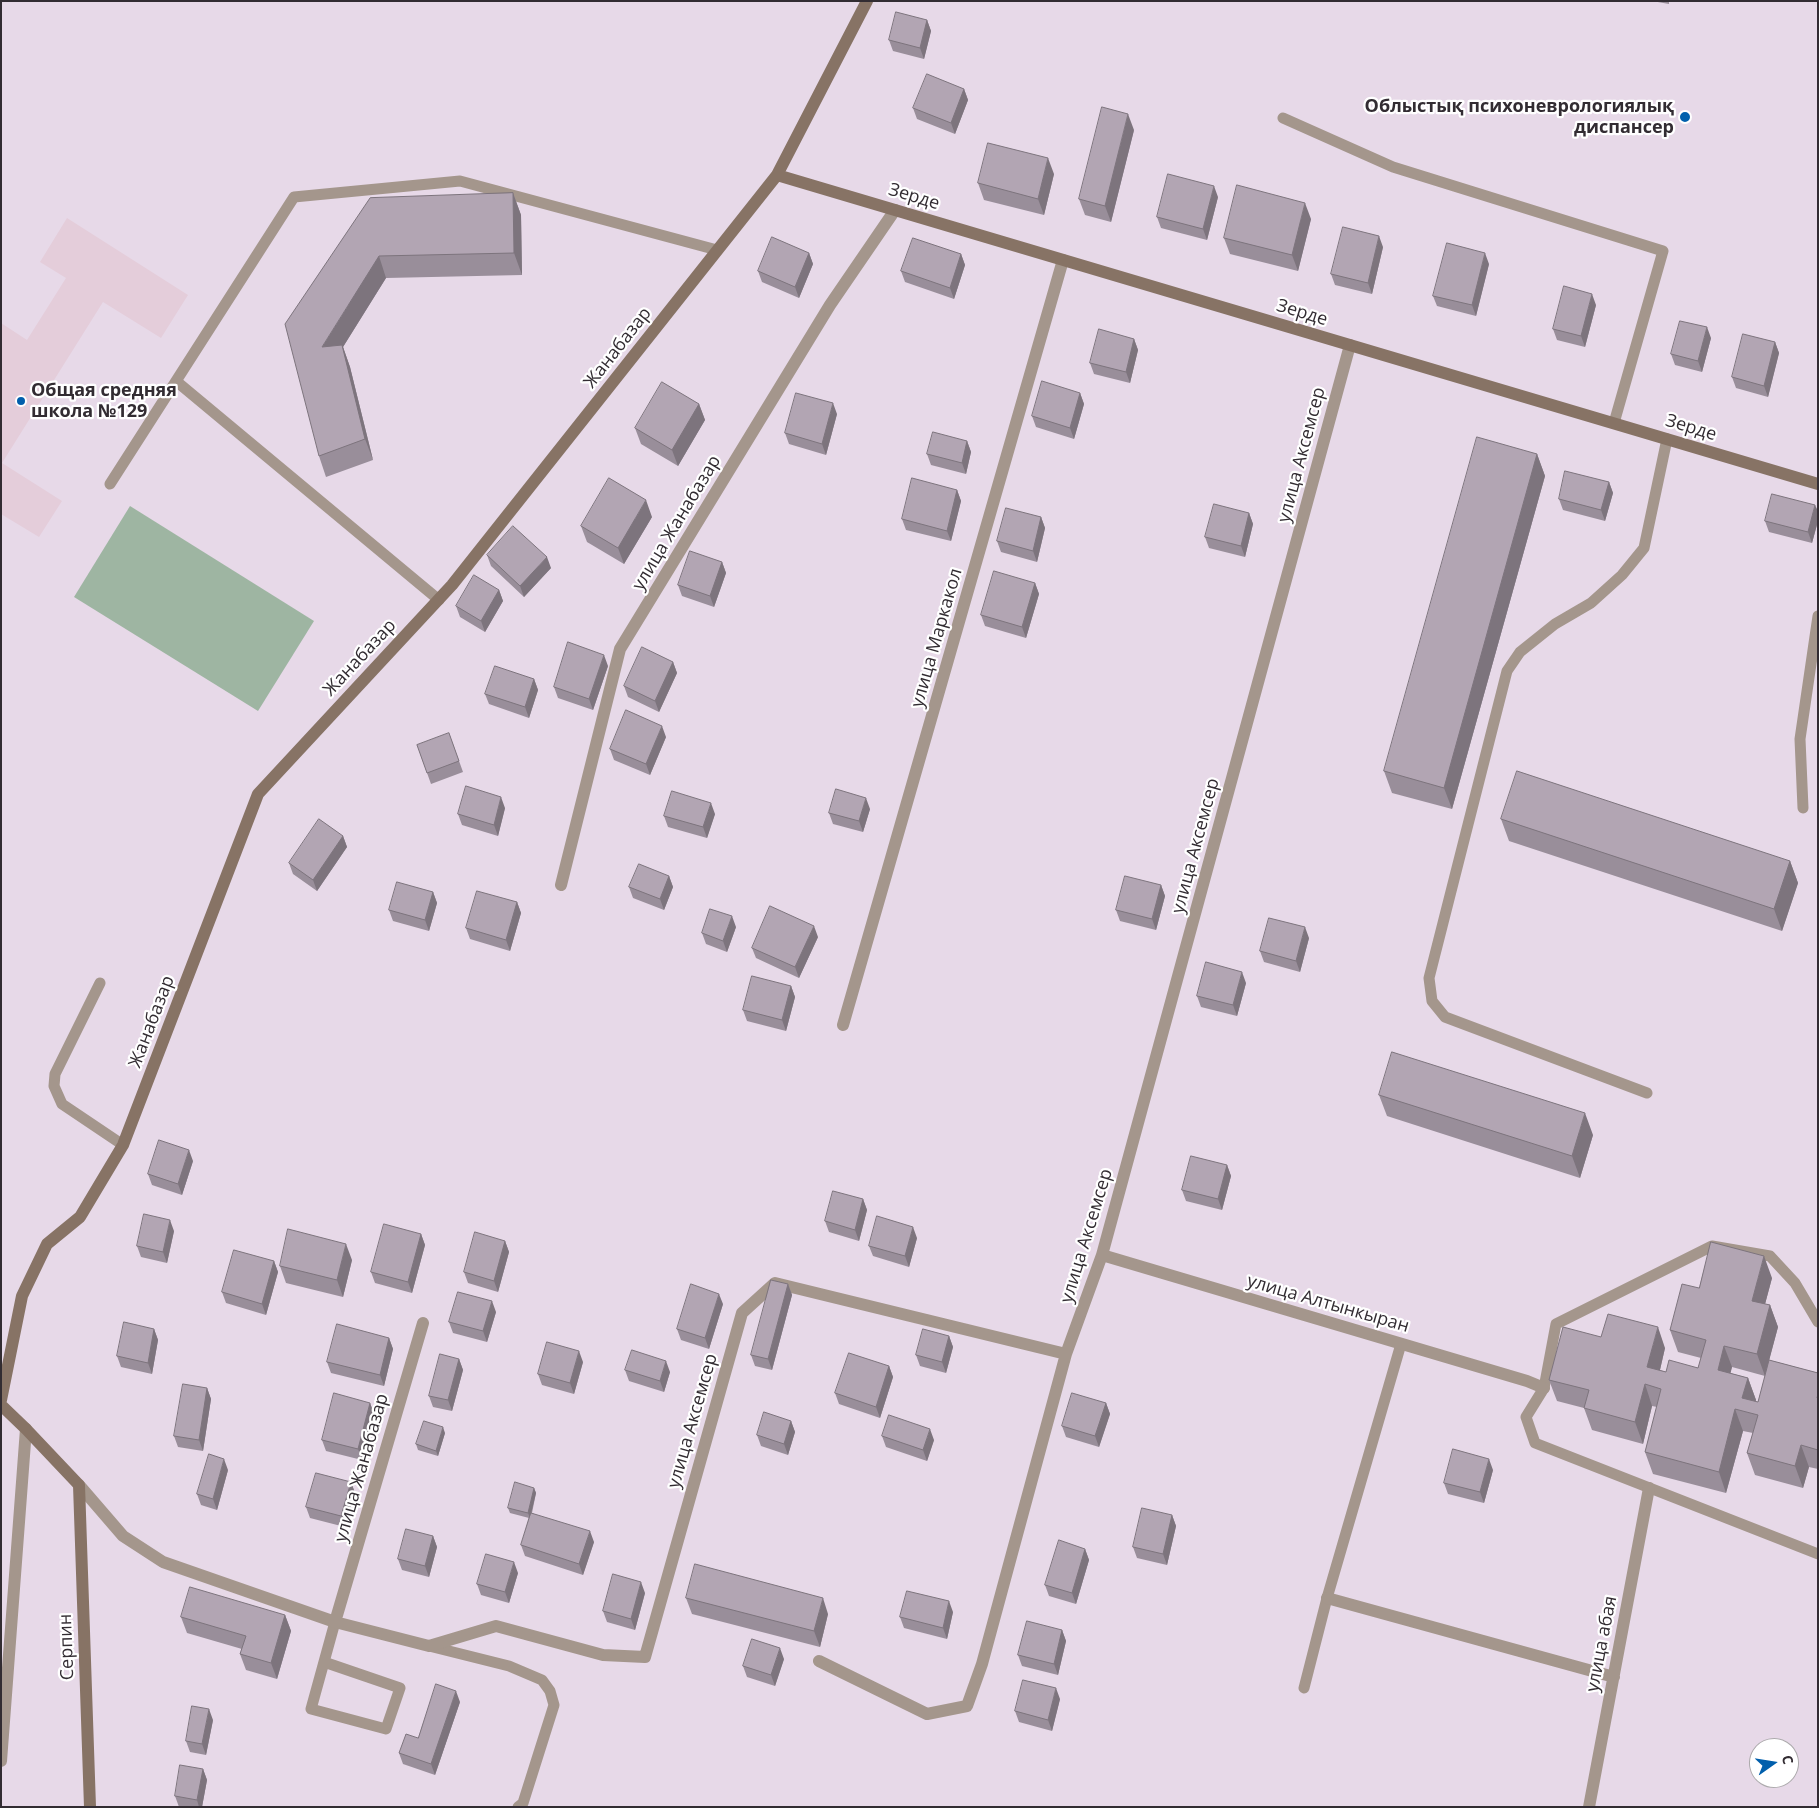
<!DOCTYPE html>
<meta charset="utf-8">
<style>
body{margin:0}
#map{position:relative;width:1819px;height:1808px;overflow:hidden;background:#e7d9e8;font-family:"Open Sans",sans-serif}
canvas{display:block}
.frame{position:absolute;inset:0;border:2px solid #322c32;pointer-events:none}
.north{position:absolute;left:1749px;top:1738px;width:50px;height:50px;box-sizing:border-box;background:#fff;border:1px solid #adabad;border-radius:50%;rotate:77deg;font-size:14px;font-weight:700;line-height:20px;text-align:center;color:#322c32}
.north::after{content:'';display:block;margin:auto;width:18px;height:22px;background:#015fac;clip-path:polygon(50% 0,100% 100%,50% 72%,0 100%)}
</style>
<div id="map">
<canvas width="1819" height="1808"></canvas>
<div class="frame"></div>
<div class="north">С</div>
</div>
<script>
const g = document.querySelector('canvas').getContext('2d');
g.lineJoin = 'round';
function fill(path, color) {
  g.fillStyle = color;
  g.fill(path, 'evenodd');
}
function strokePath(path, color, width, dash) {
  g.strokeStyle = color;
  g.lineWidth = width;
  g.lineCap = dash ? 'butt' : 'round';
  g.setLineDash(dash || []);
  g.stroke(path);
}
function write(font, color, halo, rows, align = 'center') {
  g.font = font + ' "Open Sans",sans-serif';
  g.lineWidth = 4.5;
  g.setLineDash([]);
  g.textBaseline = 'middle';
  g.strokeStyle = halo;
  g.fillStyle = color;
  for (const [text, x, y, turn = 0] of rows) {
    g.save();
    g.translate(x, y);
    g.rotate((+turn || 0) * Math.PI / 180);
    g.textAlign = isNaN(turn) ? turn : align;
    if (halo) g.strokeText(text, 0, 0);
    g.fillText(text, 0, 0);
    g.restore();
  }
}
const education = new Path2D(`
 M67,218L188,295L161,338L103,302L2,463L62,501L39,537L1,514V323L27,340L66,278L40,262Z`);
const green = new Path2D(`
 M130,506L314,621L258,711L74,597Z`);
const lane = new Path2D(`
 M1283,118L1393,167L1663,251L1614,423
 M176,381L439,600
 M110,484L294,197L460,181L717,250
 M1803,808L1800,739L1818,616
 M100,983L55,1074L54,1086L62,1104L123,1145
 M1647,1093L1445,1017L1432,1001L1429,978L1507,671L1520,652L1555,624L1591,603L1622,575L1644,548L1667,439
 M1818,1322L1795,1283L1770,1256L1712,1246L1556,1324L1544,1388L1526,1417L1535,1443L1818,1554
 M429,1646L509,1666L542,1680L550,1691L554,1705L523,1803L518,1807
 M324,1662L400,1688L386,1729L311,1709L335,1622
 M1304,1688L1327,1598L1401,1344`);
const street = new Path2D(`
 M561,885L620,649L830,305L895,210
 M843,1025L1063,260
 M1102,1255L1527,1381L1544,1388
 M79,1485L123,1536L163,1562L335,1622L429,1646L496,1626L603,1655L645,1657L742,1313L775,1283L1066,1354
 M1327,1598L1614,1677
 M335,1622L423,1323
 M819,1661L927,1714L967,1706L982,1664L1066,1354L1102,1255L1350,345
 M1,1761L26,1429
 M1589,1807L1649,1488`);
const secondary = new Path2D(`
 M777,175L1818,484
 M1,1400L22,1296L47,1244L80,1217L123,1145L258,794L452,585L777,175L867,1
 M1,1405L26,1429L79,1485L90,1807`);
const wall = new Path2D(`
 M1652,1H1669V4Z
 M927,20L931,31L924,59L893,51L889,40Z
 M964,89L968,100L955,134L917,119L913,108Z
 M1134,130L1111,222L1085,215L1079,199Z
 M1054,174L1044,215L984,200L978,183Z
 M513,193L521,215L522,275L386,278L343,347L350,367L373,460L326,477L319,456L370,198Z
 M1218,197L1207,240L1161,228L1157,217Z
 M1311,219L1298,271L1230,254L1224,238Z
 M1383,247L1372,294L1335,285L1331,274Z
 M809,253L813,264L799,298L762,282L758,271Z
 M961,254L965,265L954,299L905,282L901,271Z
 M1489,264L1476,316L1437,306L1433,296Z
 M1596,305L1585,347L1557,340L1553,329Z
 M1711,338L1702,372L1675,365L1671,354Z
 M1134,339L1138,350L1130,383L1094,374L1090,363Z
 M1775,342L1779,353L1768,397L1736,388L1732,377Z
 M1080,393L1084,404L1074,439L1036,427L1032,416Z
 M699,404L705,420L678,466L641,444L635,428Z
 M837,414L826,455L789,444L785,433Z
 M967,441L971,452L966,474L931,465L927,454Z
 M1537,454L1545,476L1452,809L1392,793L1384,771Z
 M1609,482L1613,493L1605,521L1563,510L1559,499Z
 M957,490L961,501L951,541L906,530L902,519Z
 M1818,511V521L1812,543L1769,532L1765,521Z
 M1249,513L1253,524L1245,557L1209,548L1205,537Z
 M652,517L624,564L587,542L581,526Z
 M1041,517L1045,528L1037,562L1001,552L997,541Z
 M487,555L551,568L524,597L491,566Z
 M722,562L726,573L714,607L682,596L678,585Z
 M1035,583L1039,594L1026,638L985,626L981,615Z
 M499,590L503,601L485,632L460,617L456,606Z
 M673,662L677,673L659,712L628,697L624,686Z
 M608,666L593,710L558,698L554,687Z
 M534,679L538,690L529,718L489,704L485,694Z
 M449,733L463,772L431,784L417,745Z
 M666,737L650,775L614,760L610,749Z
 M505,808L498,836L462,825L458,814Z
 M870,809L863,832L833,824L829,813Z
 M715,814L707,838L668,827L664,816Z
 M1501,819L1790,861L1798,883L1782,931L1509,841Z
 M343,836L347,847L317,891L293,874L289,863Z
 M669,876L673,887L664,910L633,898L629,887Z
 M1161,885L1165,896L1156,930L1120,921L1116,910Z
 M433,892L437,903L429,931L393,921L389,910Z
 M517,902L521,913L510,951L470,939L466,928Z
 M736,927L727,952L706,944L702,933Z
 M818,937L799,978L756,958L752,948Z
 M1309,938L1300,972L1264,962L1260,951Z
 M1246,983L1237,1016L1201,1007L1197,996Z
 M791,986L795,997L786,1031L747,1021L743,1010Z
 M1379,1095L1593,1135L1580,1178L1387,1116Z
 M193,1161L182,1195L152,1185L148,1174Z
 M1227,1165L1231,1176L1222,1210L1186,1201L1182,1190Z
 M863,1199L867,1210L859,1241L829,1232L825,1221Z
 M174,1231L167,1263L141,1257L137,1246Z
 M421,1234L425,1245L412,1293L375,1283L371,1272Z
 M917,1238L909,1267L873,1256L869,1246Z
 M505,1241L509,1252L498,1292L468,1283L464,1272Z
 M352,1260L343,1297L286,1283L280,1266Z
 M274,1261L278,1272L266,1315L226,1303L222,1292Z
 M1772,1278L1765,1304L1770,1305L1778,1327L1769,1360L1818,1373V1469L1809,1467L1803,1488L1755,1475L1747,1453L1753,1433L1743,1431L1726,1493L1653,1474L1645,1452L1657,1407L1652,1406L1643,1444L1592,1430L1584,1408L1557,1401L1549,1380L1601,1337L1665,1348L1660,1370L1666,1372L1698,1368L1701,1358L1678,1352L1670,1330L1699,1288ZM1732,1367L1765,1376L1758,1402H1755L1756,1400L1748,1378L1730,1373Z
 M788,1284L792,1295L772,1370L755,1366L751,1355Z
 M723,1304L709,1349L681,1340L677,1329Z
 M496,1312L487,1342L453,1333L449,1322Z
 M154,1329L158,1340L152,1374L121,1367L117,1356Z
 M949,1336L953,1347L946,1373L920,1366L916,1355Z
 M389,1338L393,1349L384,1386L331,1373L327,1362Z
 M459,1359L463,1370L452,1411L433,1407L429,1396Z
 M583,1362L574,1394L542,1385L538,1374Z
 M889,1366L893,1377L880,1418L839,1404L835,1393Z
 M625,1370L670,1372L664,1392L629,1381Z
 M207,1388L211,1399L203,1451L178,1447L174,1436Z
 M370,1403L374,1414L362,1460L326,1451L322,1440Z
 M1106,1403L1110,1414L1099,1447L1066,1437L1062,1426Z
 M791,1421L795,1432L788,1455L761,1446L757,1435Z
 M445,1433L438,1456L418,1450L416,1444Z
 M882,1436L934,1440L927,1461L886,1447Z
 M228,1470L217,1510L201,1505L197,1494Z
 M1493,1470L1484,1503L1448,1494L1444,1483Z
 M351,1482L355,1493L345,1527L310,1518L306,1507Z
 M534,1488L536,1493L532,1513L594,1542L583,1575L525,1556L521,1545L529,1518L510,1513L508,1508Z
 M1172,1515L1176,1526L1167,1565L1137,1558L1133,1547Z
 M433,1536L437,1547L429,1577L402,1570L398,1559Z
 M1085,1549L1089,1560L1076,1604L1049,1596L1045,1585Z
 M518,1573L509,1603L481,1595L477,1584Z
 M645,1593L635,1630L607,1622L603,1611Z
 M686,1598L828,1614L820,1647L692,1614Z
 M953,1612L947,1639L904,1628L900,1617Z
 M285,1615L291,1631L277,1679L246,1670L240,1654L242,1649L187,1633L181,1617Z
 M1062,1630L1066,1641L1058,1675L1022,1666L1018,1655Z
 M784,1659L775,1686L747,1677L743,1666Z
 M1060,1699L1052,1731L1019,1722L1015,1711Z
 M460,1702L435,1775L403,1764L399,1753L418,1738Z
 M213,1720L206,1755L190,1752L186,1741Z
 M203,1769L207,1780L202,1807H179L175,1796Z`);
const shadedWall = new Path2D(`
 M927,20L931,31L924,59L920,48Z
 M964,89L968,100L955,134L951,123Z
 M1128,114L1134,130L1111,222L1105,206Z
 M1048,158L1054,174L1044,215L1038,199Z
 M1214,186L1218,197L1207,240L1203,229Z
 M513,193L521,215L522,275L514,253Z
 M1305,203L1311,219L1298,271L1292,255Z
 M1379,236L1383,247L1372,294L1368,283Z
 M809,253L813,264L799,298L795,287Z
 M1485,253L1489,264L1476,316L1472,305Z
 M961,254L965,265L954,299L950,288Z
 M379,256L386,278L343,347L350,367L373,460L365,439L322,347Z
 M1592,294L1596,305L1585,347L1581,336Z
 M1707,327L1711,338L1702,372L1698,361Z
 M1134,339L1138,350L1130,383L1126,372Z
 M1775,342L1779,353L1768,397L1764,386Z
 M1080,393L1084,404L1074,439L1070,428Z
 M833,403L837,414L826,455L822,444Z
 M699,404L705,420L678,466L672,450Z
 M967,441L971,452L966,474L962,463Z
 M1537,454L1545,476L1452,809L1444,788Z
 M1609,482L1613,493L1605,521L1601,510Z
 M957,490L961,501L951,541L947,531Z
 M646,500L652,517L624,564L618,548Z
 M1815,505L1818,511V521L1812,543L1808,532Z
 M1249,513L1253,524L1245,557L1241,546Z
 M1041,517L1045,528L1037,562L1033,551Z
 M547,557L551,568L524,597L520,586Z
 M722,562L726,573L714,607L710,596Z
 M1035,583L1039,594L1026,638L1022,627Z
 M499,590L503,601L485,632L481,621Z
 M604,655L608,666L593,710L589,699Z
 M673,662L677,673L659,712L655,701Z
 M534,679L538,690L529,718L525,707Z
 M662,726L666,737L650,775L646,764Z
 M501,797L505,808L498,836L494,825Z
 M866,798L870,809L863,832L859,821Z
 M711,803L715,814L707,838L703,827Z
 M343,836L347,847L317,891L313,880Z
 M1790,861L1798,883L1782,931L1774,909Z
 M669,876L673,887L664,910L660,899Z
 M1161,885L1165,896L1156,930L1152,919Z
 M433,892L437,903L429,931L425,920Z
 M517,902L521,913L510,951L506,940Z
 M732,916L736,927L727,952L723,941Z
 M814,926L818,937L799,978L795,967Z
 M1305,927L1309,938L1300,972L1296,961Z
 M1242,972L1246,983L1237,1016L1233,1005Z
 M791,986L795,997L786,1031L782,1020Z
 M1585,1113L1593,1135L1580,1178L1572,1156Z
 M189,1150L193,1161L182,1195L178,1184Z
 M1227,1165L1231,1176L1222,1210L1218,1199Z
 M863,1199L867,1210L859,1241L855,1230Z
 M170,1220L174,1231L167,1263L163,1252Z
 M913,1227L917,1238L909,1267L905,1256Z
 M421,1234L425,1245L412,1293L408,1282Z
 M505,1241L509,1252L498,1292L494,1281Z
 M346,1244L352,1260L343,1297L337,1280Z
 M1764,1256L1772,1278L1760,1323L1752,1301Z
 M274,1261L278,1272L266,1315L262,1304Z
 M788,1284L792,1295L772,1370L768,1359Z
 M719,1294L723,1304L709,1349L705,1338Z
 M492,1301L496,1312L487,1342L483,1331Z
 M1770,1305L1778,1327L1765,1376L1757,1354Z
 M1658,1327L1665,1348L1656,1387L1647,1367Z
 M154,1329L158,1340L152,1374L148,1363Z
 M949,1336L953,1347L946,1373L942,1362Z
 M389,1338L393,1349L384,1386L380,1375Z
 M1724,1346L1732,1367L1726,1392L1718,1370Z
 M579,1351L583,1362L574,1394L570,1383Z
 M459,1359L463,1370L452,1411L448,1400Z
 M666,1361L670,1372L664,1392L660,1381Z
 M889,1366L893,1377L880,1418L876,1407Z
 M1748,1378L1756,1400L1752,1413L1742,1398Z
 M1645,1384L1652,1406L1643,1444L1635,1422Z
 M207,1388L211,1399L203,1451L199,1440Z
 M370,1403L374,1414L362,1460L358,1449Z
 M1106,1403L1110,1414L1099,1447L1095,1436Z
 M1735,1409L1743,1431L1726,1493L1719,1472Z
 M791,1421L795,1432L788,1455L784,1444Z
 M443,1427L445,1433L438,1456L436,1451Z
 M930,1429L934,1440L927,1461L923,1450Z
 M1801,1445L1809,1467L1803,1488L1795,1466Z
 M224,1459L228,1470L217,1510L213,1499Z
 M1489,1459L1493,1470L1484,1503L1480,1492Z
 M351,1482L355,1493L345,1527L341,1516Z
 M534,1488L536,1493L530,1518L528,1513Z
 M1172,1515L1176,1526L1167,1565L1163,1554Z
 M590,1531L594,1542L583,1575L579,1564Z
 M433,1536L437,1547L429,1577L425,1566Z
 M1085,1549L1089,1560L1076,1604L1072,1593Z
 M514,1562L518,1573L509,1603L505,1592Z
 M641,1582L645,1593L635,1630L631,1619Z
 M823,1598L828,1614L820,1647L814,1631Z
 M949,1601L953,1612L947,1639L943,1628Z
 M285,1615L291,1631L277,1679L271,1663Z
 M1062,1630L1066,1641L1058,1675L1054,1664Z
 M780,1648L784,1659L775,1686L771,1675Z
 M1056,1688L1060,1699L1052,1731L1048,1720Z
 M456,1691L460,1702L435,1775L431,1764Z
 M209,1709L213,1720L206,1755L202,1744Z
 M203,1769L207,1780L202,1807H199L197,1800Z`);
const building = new Path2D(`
 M896,12L927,20L920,48L889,40Z
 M927,74L964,89L951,123L913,108Z
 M1102,107L1128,114L1105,206L1079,199Z
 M988,143L1048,158L1038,199L978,183Z
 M1168,174L1214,186L1203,229L1157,217Z
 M1237,185L1305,203L1292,255L1224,238Z
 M513,193L514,253L379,256L322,347L342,345L365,439L319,456L285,324L370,198Z
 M1343,227L1379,236L1368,283L1331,274Z
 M772,237L809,253L795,287L758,271Z
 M913,238L961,254L950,288L901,271Z
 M1447,243L1485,253L1472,305L1433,296Z
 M1564,286L1592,294L1581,336L1553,329Z
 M1680,321L1707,327L1698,361L1671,354Z
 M1099,329L1134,339L1126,372L1090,363Z
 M1743,334L1775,342L1764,386L1732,377Z
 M1042,381L1080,393L1070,428L1032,416Z
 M662,382L699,404L672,450L635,428Z
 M796,393L833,403L822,444L785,433Z
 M933,432L967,441L962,463L927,454Z
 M1477,437L1537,454L1444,788L1384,771Z
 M1565,471L1609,482L1601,510L1559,499Z
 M609,478L646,500L618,548L581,526Z
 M912,478L957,490L947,531L902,519Z
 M1772,494L1815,505L1808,532L1765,521Z
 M1214,504L1249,513L1241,546L1205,537Z
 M1006,508L1041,517L1033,551L997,541Z
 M513,526L547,557L520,586L487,555Z
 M690,551L722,562L710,596L678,585Z
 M994,571L1035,583L1022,627L981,615Z
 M474,575L499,590L481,621L456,606Z
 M568,642L604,655L589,699L554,687Z
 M642,647L673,662L655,701L624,686Z
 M495,666L534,679L525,707L485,694Z
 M626,710L662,726L646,764L610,749Z
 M449,733L459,761L427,773L417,745Z
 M1517,771L1790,861L1774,909L1501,819Z
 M466,786L501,797L494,825L458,814Z
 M836,789L866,798L859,821L829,813Z
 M672,791L711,803L703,827L664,816Z
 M319,819L343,836L313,880L289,863Z
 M639,864L669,876L660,899L629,887Z
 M1125,876L1161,885L1152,919L1116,910Z
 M397,882L433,892L425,920L389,910Z
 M477,891L517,902L506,940L466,928Z
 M770,906L814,926L795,967L752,948Z
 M710,909L732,916L723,941L702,933Z
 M1269,918L1305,927L1296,961L1260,951Z
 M1206,962L1242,972L1233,1005L1197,996Z
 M752,976L791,986L782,1020L743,1010Z
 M1392,1052L1585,1113L1572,1156L1379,1095Z
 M159,1140L189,1150L178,1184L148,1174Z
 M1191,1156L1227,1165L1218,1199L1182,1190Z
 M833,1191L863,1199L855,1230L825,1221Z
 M144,1214L170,1220L163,1252L137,1246Z
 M877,1216L913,1227L905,1256L869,1246Z
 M384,1224L421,1234L408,1282L371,1272Z
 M288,1229L346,1244L337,1280L280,1266Z
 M475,1232L505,1241L494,1281L464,1272Z
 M1711,1242L1764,1256L1752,1301L1770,1305L1757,1354L1724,1346L1718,1370L1748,1378L1742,1398L1758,1402L1769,1360L1818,1373V1394L1817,1398L1818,1399V1450L1801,1445L1795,1466L1747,1453L1758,1415L1735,1409L1719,1472L1645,1452L1661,1389L1645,1384L1635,1422L1584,1408L1589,1390L1549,1380L1563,1327L1601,1337L1608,1314L1658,1327L1647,1367L1666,1372L1669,1360L1698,1368L1706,1340L1670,1330L1682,1284L1699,1288Z
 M234,1250L274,1261L262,1304L222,1292Z
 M771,1280L788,1284L768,1359L751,1355Z
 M691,1284L719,1294L705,1338L677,1329Z
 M458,1292L492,1301L483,1331L449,1322Z
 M124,1322L154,1329L148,1363L117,1356Z
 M337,1324L389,1338L380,1375L327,1362Z
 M923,1329L949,1336L942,1362L916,1355Z
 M547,1342L579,1351L570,1383L538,1374Z
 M632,1350L666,1361L660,1381L625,1370Z
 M849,1353L889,1366L876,1407L835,1393Z
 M440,1354L459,1359L448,1400L429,1396Z
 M183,1384L207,1388L199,1440L174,1436Z
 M334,1393L370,1403L358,1449L322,1440Z
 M1072,1393L1106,1403L1095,1436L1062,1426Z
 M764,1412L791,1421L784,1444L757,1435Z
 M889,1415L930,1429L923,1450L882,1436Z
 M424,1421L443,1427L436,1451L416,1444Z
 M1453,1449L1489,1459L1480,1492L1444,1483Z
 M209,1454L224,1459L213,1499L197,1494Z
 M316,1473L351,1482L341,1516L306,1507Z
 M515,1482L534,1488L528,1513L508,1508Z
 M1142,1508L1172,1515L1163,1554L1133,1547Z
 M531,1513L590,1531L579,1564L521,1545Z
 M406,1529L433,1536L425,1566L398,1559Z
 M1059,1540L1085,1549L1072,1593L1045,1585Z
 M486,1554L514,1562L505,1592L477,1584Z
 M695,1564L823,1598L814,1631L686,1598Z
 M613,1574L641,1582L631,1619L603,1611Z
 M190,1587L285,1615L271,1663L240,1654L246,1636L181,1617Z
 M907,1591L949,1601L943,1628L900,1617Z
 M1027,1621L1062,1630L1054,1664L1018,1655Z
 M752,1639L780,1648L771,1675L743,1666Z
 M1023,1680L1056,1688L1048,1720L1015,1711Z
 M436,1684L456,1691L431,1764L399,1753L406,1734L418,1738Z
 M192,1706L209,1709L202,1744L186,1741Z
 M180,1765L203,1769L197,1800L175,1796Z`);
const markers = [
 [1685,117,6,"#015fac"],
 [21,401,5,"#015fac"]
];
const poiNames = [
 ["Облыстық психоневрологиялық",1674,107],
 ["диспансер",1674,128],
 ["Общая средняя",31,391,"left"],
 ["школа №129",31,412,"left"]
];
const streetNames = [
 ["Зерде",914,197,17],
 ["Зерде",1302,313,17],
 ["Жанабазар",618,348,-52],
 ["Зерде",1691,428,17],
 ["улица Аксемсер",1302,455,-75],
 ["улица Жанабазар",677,523,-59],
 ["улица Маркакол",937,638,-74],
 ["Жанабазар",360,658,-47],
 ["улица Аксемсер",1196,846,-75],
 ["Жанабазар",152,1022,-69],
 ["улица Аксемсер",1087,1236,-73],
 ["улица Алтынкыран",1328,1304,16],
 ["улица Аксемсер",693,1421,-74],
 ["улица Жанабазар",362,1468,-74],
 ["улица абая",1602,1644,-79],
 ["Серпин",67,1647,-92]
];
fill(education, '#e4cdda');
fill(green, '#9eb5a2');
strokePath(lane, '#a4968c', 11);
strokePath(street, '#a4968c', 12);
strokePath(secondary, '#877365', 12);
fill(wall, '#998e9a');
fill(shadedWall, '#7d747d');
fill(building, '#b2a5b3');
strokePath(building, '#7d747d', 1);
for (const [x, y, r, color] of markers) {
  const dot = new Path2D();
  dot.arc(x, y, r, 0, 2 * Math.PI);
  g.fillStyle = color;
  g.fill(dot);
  strokePath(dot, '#fff', 2);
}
write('bold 18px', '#322c32', '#fff', poiNames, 'right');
write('18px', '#322c32', '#fff', streetNames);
</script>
